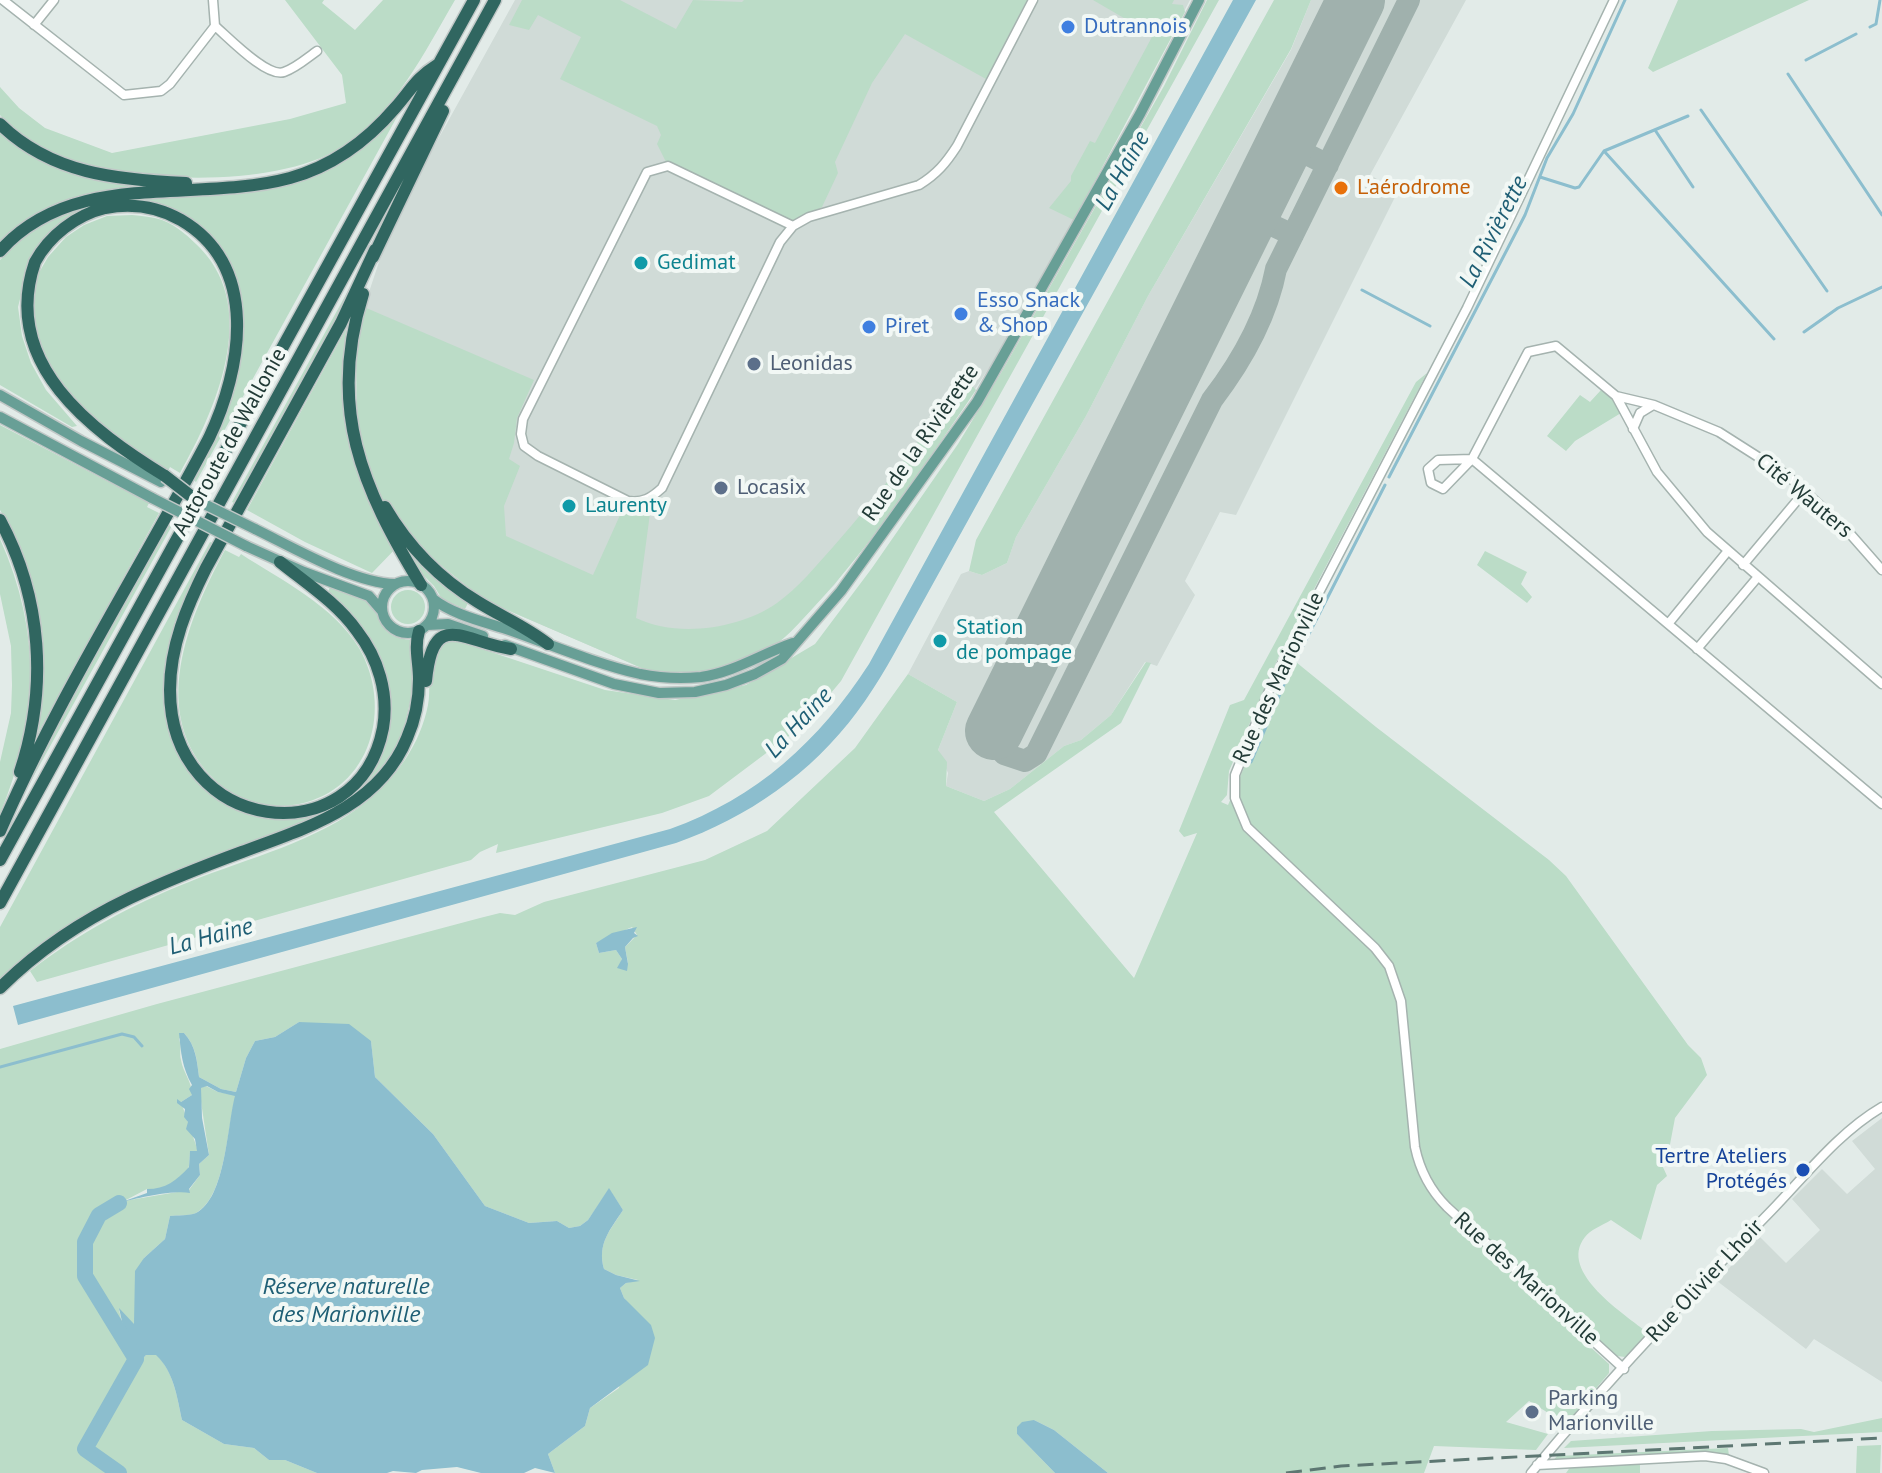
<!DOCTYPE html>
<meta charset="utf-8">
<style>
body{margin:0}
canvas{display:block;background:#e2ebe8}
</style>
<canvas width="1882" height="1473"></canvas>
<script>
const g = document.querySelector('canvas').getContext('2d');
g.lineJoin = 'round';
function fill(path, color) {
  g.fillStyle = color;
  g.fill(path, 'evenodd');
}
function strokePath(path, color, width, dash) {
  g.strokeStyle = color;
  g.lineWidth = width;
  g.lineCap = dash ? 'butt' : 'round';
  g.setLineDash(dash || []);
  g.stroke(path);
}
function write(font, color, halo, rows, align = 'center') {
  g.font = font + ' "PT Sans",sans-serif';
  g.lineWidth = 8;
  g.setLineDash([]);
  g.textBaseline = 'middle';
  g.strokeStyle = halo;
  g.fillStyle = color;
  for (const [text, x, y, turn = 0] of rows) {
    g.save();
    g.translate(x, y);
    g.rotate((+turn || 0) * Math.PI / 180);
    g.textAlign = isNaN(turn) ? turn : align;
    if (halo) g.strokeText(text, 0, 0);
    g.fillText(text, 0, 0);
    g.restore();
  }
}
const built = new Path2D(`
 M515,0H1190L1074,220L993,362L934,451L835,584L797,625L665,673L644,669L484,600L358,419L364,307L378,265L391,229L420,172Z
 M1311,0H1466L1370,175L1398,191L1236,515L1220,512L1185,581L1195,595L1157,666L1145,662L1111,715L1081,740L1064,746L1010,789L984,801L946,786L948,773L938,750L957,702L908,674L961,574L969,571L982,575L1007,563L1016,537L1086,416L1148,296L1291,50Z
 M1882,1118V1382L1814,1339L1806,1349L1717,1281L1759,1236L1786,1263L1820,1230L1792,1199L1822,1169L1847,1194L1875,1169L1852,1141Z`);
const green = new Path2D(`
 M285,0H324L322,3L355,30L383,0H455C424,53 394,115 340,148C275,189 124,184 54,154C34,145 15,132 0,115V87L19,108L45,128L112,153L290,119L346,103L342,75Z
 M522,0H620L676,29L693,0L742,2L744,0H1027L986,79L905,34L872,83L835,162L838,173L822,207L789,224L668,166L657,144L661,135L657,126L560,79L581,37L538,15L529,30L509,25Z
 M1093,0H1174L1172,4L1183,5L1185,12L1074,220L1049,208L1071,181V176L1090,141L1095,143L1153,35Z
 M1207,0H1219L841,681L805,724L709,796L662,813L496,853L498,844L480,852L471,860L37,982L30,971C79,933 131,905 189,882C247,858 318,842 367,801C397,776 420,745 428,705C431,691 427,671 433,657C439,644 447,639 461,642L605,690L675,700L746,685L815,644L872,568L958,444L1001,373L1164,86Z
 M1274,0H1311L1291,49L1148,296L1086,416L1016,537L1007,563L982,575L969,571L976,540Z
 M1678,0H1809L1653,72L1648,68Z
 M398,115L196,482L192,479L227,409L235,280L172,210L94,208L29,263L18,307L22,336L31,363L46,390L77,426L72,427L0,385V260L30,231L77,208L328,169L367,144Z
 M0,128L35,157L55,167L128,184V187C79,194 36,206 0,241Z
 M132,215C142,216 153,217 162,220C178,226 190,238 201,249C260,311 215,411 180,473L170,467L168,471L118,439L64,394L35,341L31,305L37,276L48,257L66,237L84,225L107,216Z
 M361,267L355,287L237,504L232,502Z
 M364,307L534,380L517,418L514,443L509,459L520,466L504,506L506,536L593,575L625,504L640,509L651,506L636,618C677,638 740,629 777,603C798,588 815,567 833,547C881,493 923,436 964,377L976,390C925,464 874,543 812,609C799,623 784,641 767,650C728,672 688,677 644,669L484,600L432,558L412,535L402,541L447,587L468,603L465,609L442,599L434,586L418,570L401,543L372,573L305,542L247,510L346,329L343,381L357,418L356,356Z
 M1427,373L1279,656L1229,771L1227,795L1221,802L1228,805L1291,658L1376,727L1549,860L1566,876L1688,1045L1701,1058L1707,1075L1675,1118L1668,1155L1662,1165L1667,1176L1657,1185L1641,1240L1611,1220C1603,1225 1590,1230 1585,1237C1557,1272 1626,1315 1648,1333L1625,1357L1617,1356L1533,1280L1528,1290L1609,1364V1373L1566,1424L1529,1401L1506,1422L1548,1434L1536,1450L1434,1446L1424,1473H1108L1054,1430L1034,1420L1017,1434L1055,1473H555L548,1454L585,1426L590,1408L619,1388L633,1309L624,1298L620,1288L626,1283L638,1280L616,1275L604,1269C597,1243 610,1231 623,1210L609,1189L588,1220L580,1226L569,1228L557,1221L529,1223L485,1206L433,1134L375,1077L371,1041L299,1022L275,1037L255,1041L246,1058L236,1092L221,1089L199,1077C197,1060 196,1046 184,1033L179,1039C182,1047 179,1053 181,1060C183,1073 192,1081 192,1095L181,1102L198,1151L190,1152L189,1166L183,1183H172L163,1189H147L124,1201L189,1190L200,1175L199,1164L209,1155L200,1095V1088L206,1086L218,1092L236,1095C227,1125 226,1197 196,1213C190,1216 177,1215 170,1216L165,1239L144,1258L134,1325L119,1310L127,1343L139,1363L146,1355H157C174,1373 177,1397 182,1420L224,1444L254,1448L269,1460H285L317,1473H0V1049L157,1004L480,918L500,913L515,915L544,902L705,860L767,831L855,748L908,674L957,702L938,750L947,762L946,786L984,801L1010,789L1064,746L1081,740L1111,715L1146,662L1151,663L1121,723L994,812L1134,978L1197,833L1184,837L1179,831L1230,705L1244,700L1416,382ZM632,927L637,935L625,947L628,963L620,964L622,959L616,950L599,953L596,943Z
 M1601,390L1615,400L1621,413L1575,441L1566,451L1547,436L1580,395L1590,402Z
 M0,425L149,503L147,507L159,513L38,733C47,665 44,621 20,556C14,540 9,524 0,510Z
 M170,519L174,522L21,799L82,677Z
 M0,539C42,633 39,720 0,814V762L11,713L12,685L11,646L0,594Z
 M210,542L215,544L177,623L172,731L182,758L211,794L231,806L272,817L295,816L367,773L386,685L328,593L330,586C341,590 356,593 366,600C387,612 371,635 410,640L413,689L403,733L393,754L366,785L343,802L311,819L146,885L0,981V927Z
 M225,550L239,557L241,554C281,580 334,606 359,648C393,707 372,789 299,804C269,810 237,801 215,780C147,715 188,619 225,550Z
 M1485,551L1527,572L1521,584L1532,597L1527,603L1477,565Z
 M391 607a17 17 0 1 1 34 0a17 17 0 1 1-34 0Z
 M1882,1418V1432L1564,1448L1571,1441L1712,1431L1801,1429L1814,1432Z
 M1881,1445L1880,1473H1856L1857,1446Z
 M1728,1448L1729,1456L1552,1462L1557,1456Z
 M1640,1462V1473H1566L1571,1466Z`);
const water = new Path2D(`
 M1233,0H1256L914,618C896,650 879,683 857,712C812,773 747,818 676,843L18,1025L13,1006L670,829C757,798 819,741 869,664Z
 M637,927L634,933L638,936L633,938L625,947L628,964L627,971L617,968L622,959L616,950L599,953L596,943L612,933Z
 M299,1022L349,1024L371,1041L375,1077L433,1134L485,1206L529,1223L557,1221L569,1228L580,1226L588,1220L609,1188L623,1210C610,1230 597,1244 604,1269L616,1275L640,1281L626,1283L620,1288L624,1298L651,1325L655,1338L648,1365L590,1408L585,1426L548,1454L555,1473L535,1468L524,1473H481L457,1467L422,1470L416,1473L393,1471L387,1473H317L285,1460H269L254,1448L224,1444L182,1420C177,1397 174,1372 156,1355H146L139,1363L127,1344L119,1308L134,1324L135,1271L144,1258L165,1239L170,1216C177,1215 189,1216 196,1213C226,1198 227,1125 235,1096L218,1092L207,1086L201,1088L202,1118L209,1155L199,1164L200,1175L189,1189L190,1193C173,1190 137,1198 119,1203L147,1193V1189C166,1189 176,1181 189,1167L190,1151H197L195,1139L186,1129L188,1122L184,1117L185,1109L177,1103V1099L181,1102L192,1095L189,1089L192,1085C182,1067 181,1053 179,1033H184C196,1046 197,1061 199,1077L221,1089L236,1092L246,1058L255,1041L275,1037Z
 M1034,1420L1054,1430L1108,1473H1055L1017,1434V1427L1022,1422Z`);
const stream = new Path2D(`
 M1870,27L1876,24L1880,0
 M1806,60L1856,34
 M1788,74L1882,215
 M1701,110L1827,291
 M1655,130L1693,187
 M1604,151L1774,339
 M1540,177L1575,188L1579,187L1604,151L1688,116
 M1362,290L1430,326
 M1804,332L1838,308L1882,287
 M1389,477L1525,215L1547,158L1573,114L1625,0
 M1251,762L1288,675L1385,485
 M0,1067L122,1034L134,1037L142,1046`);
const river = new Path2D(`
 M119,1473L85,1449L136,1359L85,1276V1242L99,1215L119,1203`);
const taxiway = new Path2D(`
 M1285,143L1328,165
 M1250,215L1293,235
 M994,731L993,740L1004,754L1025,761L1036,754L1212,400C1241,362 1267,316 1276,269L1409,0`);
const runway = new Path2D(`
 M994,731L1356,0`);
const minor = new Path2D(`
 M3,0L124,95L161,91L170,84L215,26L213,0
 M1614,0L1467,308L1273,681L1235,775V798L1247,827L1375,948L1389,966L1401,1001L1415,1147C1420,1171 1430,1190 1447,1207L1624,1369
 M34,25L54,0
 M215,26C228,37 267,78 284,72C296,68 307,58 317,51
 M793,226L668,166L647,172L523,419L521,434L524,446L538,456L628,501C643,503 651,498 662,488L780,242L793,226L809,217L919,185C937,174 946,163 957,146L1033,0
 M1616,396L1657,472L1707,532L1882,684
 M1633,429L1640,413L1653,405
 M1743,565L1805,491
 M1882,570L1845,528L1788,476L1719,432L1654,405L1616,396L1556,346L1528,352L1472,459L1438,460L1428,469L1431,483L1443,489L1472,459L1882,804
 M1668,624L1727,552
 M1697,649L1757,578
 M1537,1465L1705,1456L1726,1459L1764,1473
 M1531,1473C1606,1382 1688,1296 1771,1211C1805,1176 1839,1132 1882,1107`);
const major = new Path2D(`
 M0,395L81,441L161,482
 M0,417L152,498
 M255,529C294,548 354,583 395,584
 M246,546L304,572L369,596L382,611
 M382 607a26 26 0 1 1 52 0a26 26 0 1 1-52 0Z
 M433,599C455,616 486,622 512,631C554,646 597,664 640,674C660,678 681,679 701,677C735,672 761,654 793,643
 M427,625L448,624L483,636
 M505,645L614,684L659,693L695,692L726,685L755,674L782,659L841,591L977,402L1140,114L1199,0`);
const highway = new Path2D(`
 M0,124C51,174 118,180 186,183
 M0,251C74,168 194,204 290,178C333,166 366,142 395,108C411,90 416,78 437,65
 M373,257L443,111
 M363,294C327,408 362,488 421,585
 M385,507C408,546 440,579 478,602C502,617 525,626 548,644
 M0,520C42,598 48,688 20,772
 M280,562C306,583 337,603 357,631C378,658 389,693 383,728C358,857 170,835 170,690C170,646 187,606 206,568L341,323L375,250
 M426,681C433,607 463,642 511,649
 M0,831C59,695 140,569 209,438C242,369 260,266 181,220C158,207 131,203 105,208C76,215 49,236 35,262C0,364 92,431 165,476
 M0,860L474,0
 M0,903L495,0
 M0,988C37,951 82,921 130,898C166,881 204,866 242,852C306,828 379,807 407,738C415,720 419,699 419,679C419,662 414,648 419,631`);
const rail = new Path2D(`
 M1286,1473L1341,1466L1882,1438`);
const majorBridge = new Path2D(`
 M152,498L246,546
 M192,498L255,529`);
const highwayBridge = new Path2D(`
 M165,476L196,500`);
const markers = [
 [1068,27,8,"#3f7fe0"],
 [1341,188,8,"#e8710a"],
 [641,263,8,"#0f9aa8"],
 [961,314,8,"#3f7fe0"],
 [869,327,8,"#3f7fe0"],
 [754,364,8,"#5c6f8a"],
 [721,488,8,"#5c6f8a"],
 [569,506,8,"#0f9aa8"],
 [940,641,8,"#0f9aa8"],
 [1803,1170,8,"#1a4fb4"],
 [1532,1412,8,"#5c6f8a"]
];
const shopNames = [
 ["Dutrannois",1084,27],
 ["Esso Snack",977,301],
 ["& Shop",977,326],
 ["Piret",885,327]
];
const foodNames = [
 ["L'aérodrome",1357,188]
];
const cultureNames = [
 ["Gedimat",657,263],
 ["Laurenty",585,506],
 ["Station",956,628],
 ["de pompage",956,653]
];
const serviceNames = [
 ["Leonidas",770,364],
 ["Locasix",737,488],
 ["Parking",1548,1399],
 ["Marionville",1548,1424]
];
const streetNames = [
 ["Autoroute de Wallonie",230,442,-61],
 ["Rue de la Rivièrette",921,443,-55],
 ["Cité Wauters",1804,496,40],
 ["Rue des Marionville",1279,678,-65],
 ["Rue des Marionville",1526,1279,42],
 ["Rue Olivier Lhoir",1705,1281,-47]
];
const transitNames = [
 ["Tertre Ateliers",1787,1157],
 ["Protégés",1787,1182]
];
const waterNames = [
 ["La Haine",1123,171,-61],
 ["La Rivièrette",1494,232,-63],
 ["La Haine",799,723,-47],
 ["La Haine",211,937,-15],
 ["Réserve naturelle",346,1287],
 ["des Marionville",346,1315]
];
fill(built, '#d0dbd7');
fill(green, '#bbdcc7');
fill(water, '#8cbece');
strokePath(stream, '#8cbece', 3);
strokePath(river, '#8cbece', 16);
strokePath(taxiway, '#a0b1ad', 22);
strokePath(runway, '#a0b1ad', 58);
strokePath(minor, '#a5b3af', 11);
strokePath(major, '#c1c8c7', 13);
strokePath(highway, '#c1c8c7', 15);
strokePath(minor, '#fff', 8);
strokePath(major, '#689f96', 10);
strokePath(highway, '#306660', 12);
strokePath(rail, '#5d7772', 3, [16, 8]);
strokePath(majorBridge, '#c1c8c7', 13, []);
strokePath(highwayBridge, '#c1c8c7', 15, []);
strokePath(majorBridge, '#689f96', 10);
strokePath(highwayBridge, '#306660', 12);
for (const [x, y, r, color] of markers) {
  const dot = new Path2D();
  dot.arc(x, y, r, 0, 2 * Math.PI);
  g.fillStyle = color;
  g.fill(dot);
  strokePath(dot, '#f2f8f5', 3);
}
write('22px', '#366cbe', '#f2f8f5', shopNames, 'left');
write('22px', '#c56008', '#f2f8f5', foodNames, 'left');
write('22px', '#0d838f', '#f2f8f5', cultureNames, 'left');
write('22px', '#4e5e75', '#f2f8f5', serviceNames, 'left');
write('22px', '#223b37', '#f2f8f5', streetNames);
write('22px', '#164399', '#f2f8f5', transitNames, 'right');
write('italic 24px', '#1f5f75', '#f2f8f5', waterNames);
</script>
